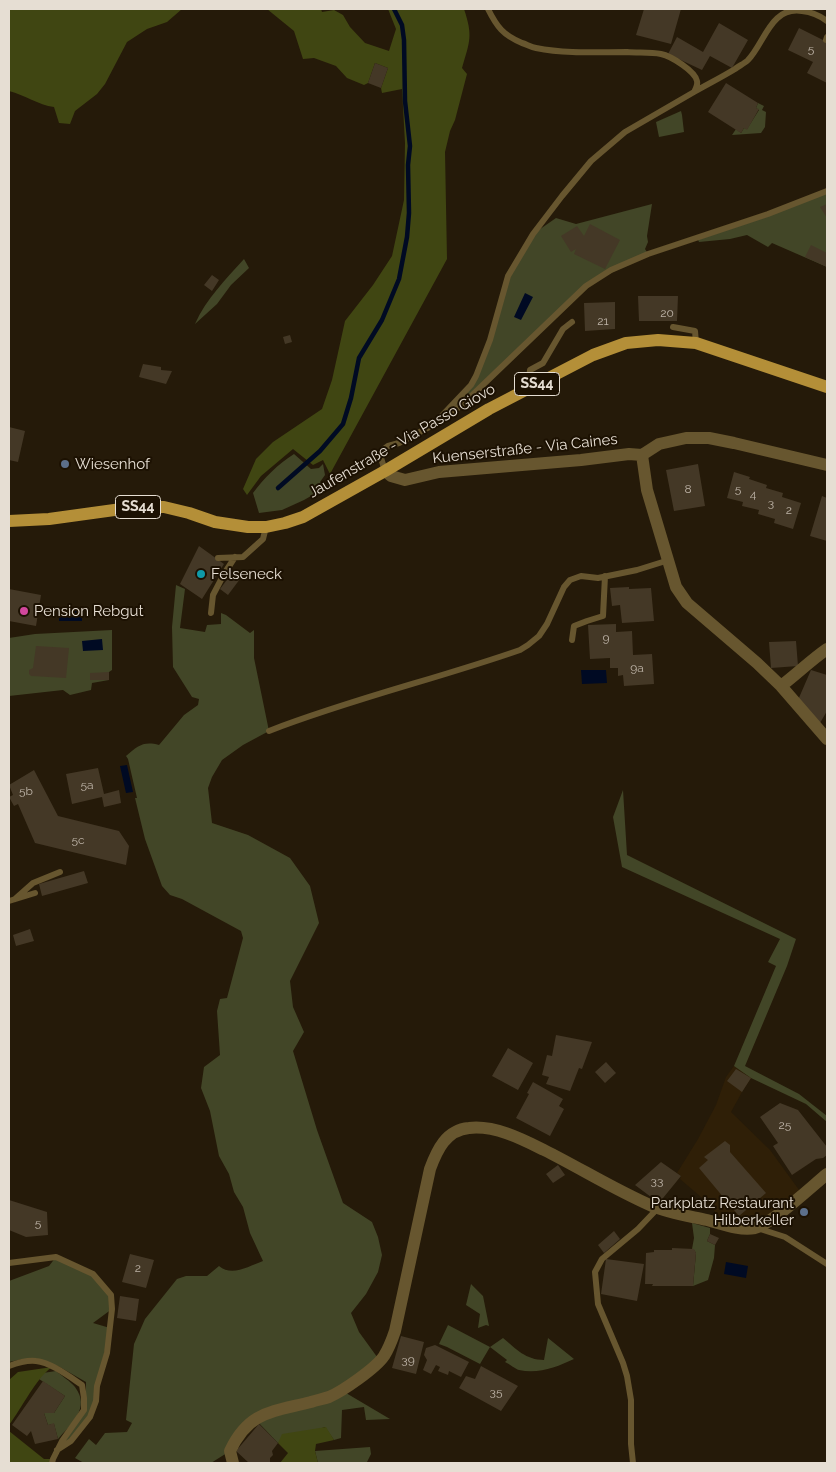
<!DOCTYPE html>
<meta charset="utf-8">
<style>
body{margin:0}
#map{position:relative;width:836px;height:1472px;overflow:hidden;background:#251a09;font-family:Raleway,sans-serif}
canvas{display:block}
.frame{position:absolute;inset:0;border:10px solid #e6ded3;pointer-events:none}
</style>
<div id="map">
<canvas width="836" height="1472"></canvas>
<div class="frame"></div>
</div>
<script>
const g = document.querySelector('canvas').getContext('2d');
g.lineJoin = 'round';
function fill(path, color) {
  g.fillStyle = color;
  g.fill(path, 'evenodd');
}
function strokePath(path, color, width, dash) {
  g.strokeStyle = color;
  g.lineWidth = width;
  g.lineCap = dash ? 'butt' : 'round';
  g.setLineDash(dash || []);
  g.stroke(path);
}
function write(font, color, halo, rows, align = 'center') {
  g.font = font + ' Raleway,sans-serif';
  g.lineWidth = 4;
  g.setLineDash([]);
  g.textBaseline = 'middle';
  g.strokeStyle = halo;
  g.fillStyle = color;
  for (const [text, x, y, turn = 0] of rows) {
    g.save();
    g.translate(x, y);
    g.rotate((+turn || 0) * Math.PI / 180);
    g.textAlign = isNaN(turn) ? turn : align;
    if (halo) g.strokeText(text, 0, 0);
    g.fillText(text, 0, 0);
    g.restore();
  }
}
const built = new Path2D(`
 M734,1066L751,1078L742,1092L731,1112L770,1150L802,1194L756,1228L727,1226L708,1203L680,1179L681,1176L677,1173L698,1139L716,1105L726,1077Z`);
const green = new Path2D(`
 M758,103L764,106L762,110L766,112L765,127L761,133L732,135L736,129L741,133L744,128L747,129L759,110L756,108Z
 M681,111L682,115L684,132L659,137L656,122Z
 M827,191V267L772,243L768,247L747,235L730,239L699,242L697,237Z
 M652,204L647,236L648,242L645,249L648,254L586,286L463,404L433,425L476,376L508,276L533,234L556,218L576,224Z
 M244,259L249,268L231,285L217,304L195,324C206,299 226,279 244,259Z
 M294,454L311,469L319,468L323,464L325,475L320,482L325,488L304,500L282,510L259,513L253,493C264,478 278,464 294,454Z
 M176,585L185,589L180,628L205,632L207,625L221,624V613L226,615L250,633L254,630V658L269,731L243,745L222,760L212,777L208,788L212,823L248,835L290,858L310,886L319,923L290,981L293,1007L304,1032L293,1051L317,1130L343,1203L372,1222L378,1237L382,1255L378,1272L366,1294L351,1313L359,1332L380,1361L346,1393L390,1419L366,1420L364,1407L342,1410L341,1438L334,1440L325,1427L278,1443L255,1419L230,1451L211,1463H84L75,1458L89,1439L96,1445L105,1433L127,1432L132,1423L126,1420L134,1344L145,1319L177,1279L186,1276H207L219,1266C232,1277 249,1266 263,1261L250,1233L243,1207L234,1192L229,1174L219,1156L210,1111L201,1088L204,1067L220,1055L217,1011L220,999L227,998L243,938L241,931L182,899L170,895L162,886L145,839L135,798H137L128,759L126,756C138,746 143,741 159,745L184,715L198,705L199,699L192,697L173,667L172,627Z
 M112,630V670L109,672V680L92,683L91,690L70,695L63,690L9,696V638L35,634Z
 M623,790L627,855L796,939L787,966L745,1066L799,1094L827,1116V1122L806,1104L751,1078L734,1066L776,966L768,962L780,939L622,867L613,817Z
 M692,1223L710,1228V1234L707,1241L715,1245L714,1258L708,1280L693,1286L696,1253L694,1250L692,1249L694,1238Z
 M56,1257L93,1274L111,1295L112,1309L93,1323L110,1328L90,1417L71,1441L57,1450L74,1425L86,1398V1382L58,1366L23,1359L9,1362V1281L49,1266Z
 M471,1284L483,1296L489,1326L486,1325L478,1328L480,1314L466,1305Z
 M448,1325L490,1347L503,1338C516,1349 526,1360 544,1360L548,1338L574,1359C557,1367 539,1374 519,1370C515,1369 510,1364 505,1362L507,1360L490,1347L480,1364L447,1347L439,1344Z
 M56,1371C62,1376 70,1381 75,1387C91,1408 71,1424 58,1439L54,1424L48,1425L44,1413H54L65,1396L39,1379L43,1373Z
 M370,1447L371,1454L367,1462L372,1463H318L315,1451Z`);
const forest = new Path2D(`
 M9,9H182L167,22L147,29L127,42L105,84L97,94L75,111L70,124L59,123L54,107C38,105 25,95 9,91Z
 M267,9H321L322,12L334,10L343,15L350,27L365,43L389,51L396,29L388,9H464C473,36 470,41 462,68L467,74L455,120L450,131L445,152L447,259L330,474L323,460L313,465L293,449L261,476L247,495L243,489L256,459L273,442L322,409L332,380L345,321L373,285L392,256L404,200L405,143L402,89L382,93L381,88L388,68L375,63L368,83L364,85L347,78L336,66L314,58L303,59L294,31Z
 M52,1367C36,1378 22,1408 9,1425V1380L18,1372Z
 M326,1427L334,1440L316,1444L315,1451L318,1463H280L288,1453L278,1443L282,1434Z
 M9,1431L44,1459H53L52,1463H9Z`);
const water = new Path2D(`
 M525,293L533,297L521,320L514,317Z
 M59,609H82V621H59Z
 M102,639L103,650L83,651L82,641Z
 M581,670H606L607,683L582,684Z
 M127,765L133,792L126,793L120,766Z
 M726,1262L748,1266L746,1278L724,1274Z`);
const stream = new Path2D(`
 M278,488L320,451L343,424L351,398L359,358L382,320L399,279L407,237L409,213L408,165L410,146L405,101L404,40L402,25L394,9`);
const building = new Path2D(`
 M644,9H681L671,44L636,35Z
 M719,23L748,40L732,68L710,56L702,70L668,54L677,37L703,52Z
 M799,28L827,42V83L807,73L813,62L788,50Z
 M375,63L388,68L381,88L368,83Z
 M726,83L758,103L756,108L759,109L747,130L744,128L741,133L708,112Z
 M827,204V218L820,207Z
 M590,224L620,240L605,269L574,254L576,249L571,252L561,236L577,226L584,236Z
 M811,245L827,253V267L805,257Z
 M212,275L219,280L212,291L204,285Z
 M638,296H678L677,321H639Z
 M615,302V329L585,331L584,303Z
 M290,335L292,342L285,344L283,337Z
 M143,364L161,367V370L172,371L166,384L139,377Z
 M9,427L25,431L18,462L9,460Z
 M698,464L705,506L674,511L666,470Z
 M734,472L750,477L749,479L767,485L766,488L783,493L782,497L801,503L793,529L774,523L775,519L758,514L759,510L742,506L743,502L727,498Z
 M822,496L827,498V541L810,536Z
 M199,546L224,564L202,599L180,584Z
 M232,573L240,579L228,595L220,589Z
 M629,587V589L651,588L654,621L622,623L620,605L612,606L610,588Z
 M9,589L41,595L36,626L9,621Z
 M616,624V632L632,631L633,655L652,654L654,684L624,686L623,675L618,676V668H610V658L590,659L588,625Z
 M796,641L798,666L771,668L769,642Z
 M36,646L69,648L66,678L31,676L29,674V670L33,668Z
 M811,670L827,675V711L820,723L798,700Z
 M109,672V680H90V673Z
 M98,768L104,794L119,790L121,803L104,807L102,797L72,804L66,774Z
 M34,770L58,816L119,831L129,846L126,865L35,843L18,804L14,806L9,797L13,795L9,785Z
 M84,871L88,883L42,896L39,884Z
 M30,929L34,941L16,946L13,935Z
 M556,1035L592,1042L582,1069L579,1068L570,1091L546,1084L549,1077L542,1075L547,1055L552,1056Z
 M508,1048L533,1063L518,1090L492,1076Z
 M606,1062L616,1073L605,1083L595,1072Z
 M736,1069L751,1078L742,1092L727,1081Z
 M533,1082L563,1099L559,1106L564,1109L550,1136L516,1118L529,1094L527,1093Z
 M780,1103L798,1110L827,1147V1155L823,1158L816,1159L792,1175L773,1146L778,1143L760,1117Z
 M725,1141L730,1145V1152L766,1193L739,1216L699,1168L708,1160L704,1157Z
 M661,1162L681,1176L659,1203L635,1185Z
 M558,1165L565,1175L553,1183L546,1174Z
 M9,1200L47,1212L48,1235L26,1237L9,1230Z
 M614,1231L620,1239L604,1253L598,1245Z
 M710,1234L719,1238L715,1245L707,1241Z
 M672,1248L694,1249L696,1253L693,1286H652L653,1284H645L646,1253L654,1252V1250H672Z
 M130,1254L154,1260L146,1288L122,1282Z
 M606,1259L644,1264L637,1301L601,1294Z
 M120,1296L139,1299L136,1321L117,1318Z
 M401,1336L424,1342L416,1374L392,1368Z
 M435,1345L469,1362L461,1377L449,1371L448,1375L438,1371L440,1367L436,1365L431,1374L423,1370L427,1360L424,1355L426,1348Z
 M481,1366L518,1386L501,1411L459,1388L466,1376L475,1379Z
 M43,1381L65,1396L54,1413H44L48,1425L54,1423L58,1439L35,1444L31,1431L27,1436L12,1425Z
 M259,1424L278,1443L272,1451L273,1455L270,1458V1463H249L236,1451Z`);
const service = new Path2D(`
 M826,40L827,37
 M694,92C708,84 722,77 735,69C739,66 745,63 748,60C765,42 771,6 802,11C812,12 819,15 827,21
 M673,327L695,331L696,343
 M528,387L530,370L543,363L563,329L572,322
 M447,416L463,404L586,286L611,270L648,254L768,214L827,191
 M385,471L381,458V453L384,449L388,446L399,443L433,425L471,385L476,376L490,340L508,276L533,234L562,196L591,161L625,132L694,92C696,88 698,85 697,81C695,71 671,56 661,54C650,52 638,53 627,52C597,52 566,54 536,48C531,47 526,44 522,43C503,35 497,27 488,9
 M218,558L243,557L263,539L266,527
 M211,613L213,595L224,574L235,557
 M572,640L574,626L587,621L603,616L605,576
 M269,731C351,699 437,679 520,650L528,645L539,636L547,624L564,587L570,580L581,576L598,578L637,570L669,560
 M15,899L33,883L60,872
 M9,901L35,893
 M757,1228L785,1237L827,1264
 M9,1263L56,1257L93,1274L111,1295L112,1309L107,1353L97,1386L96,1401L90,1417L71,1441L57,1450
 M9,1366C17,1363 27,1360 36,1361C50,1362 70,1377 82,1385L84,1398V1410L62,1441L53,1459L52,1463
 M633,1463L631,1444V1400L627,1376L623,1363L598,1304L595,1272L602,1259L638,1229L658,1208`);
const minor = new Path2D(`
 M642,455L647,490L676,587L687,603L757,663L781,686L827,739
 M385,471L391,476L405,480L439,472L581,460L629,454L642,455L659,444L686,438H709L734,443L827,465
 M781,686C797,674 811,660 827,649
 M233,1463L230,1451C249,1411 272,1412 311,1402C317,1400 323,1399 329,1397C343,1391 376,1368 384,1356C389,1348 392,1340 395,1331L430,1169C437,1150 446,1130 469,1128C495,1125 522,1139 544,1150C580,1168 615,1190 652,1206C669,1213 689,1216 707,1220C722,1224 740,1231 755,1228C772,1224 812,1186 827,1174`);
const primary = new Path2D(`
 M9,521L49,519L136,507H164L189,513L215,522L248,527H266L285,523L303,517L385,471L489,409L593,355L626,343L658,340L696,343L827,387`);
const markers = [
 [65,464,5,"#5c6f8a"],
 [201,574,5,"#0f9aa8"],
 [24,611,5,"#d1479c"],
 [804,1212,5,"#5c6f8a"]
];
const numberNames = [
 ["5",811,49],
 ["20",667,313],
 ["21",603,321],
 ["8",688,489],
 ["5",738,489],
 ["4",753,494],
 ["3",771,503],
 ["2",789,510],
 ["9",606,638],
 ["9a",637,668],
 ["5a",87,785],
 ["5b",26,791],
 ["5c",78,840],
 ["25",785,1125],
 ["33",657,1181],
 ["5",38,1223],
 ["2",138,1268],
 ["39",408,1360],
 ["35",496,1392]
];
const shields = [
 [537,384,45],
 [138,507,45]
];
const shieldNames = [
 ["SS44",537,384],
 ["SS44",138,507]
];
const streetNames = [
 ["Jaufenstraße - Via Passo Giovo",402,441,-30],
 ["Kuenserstraße - Via Caines",525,449,-6]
];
const poiNames = [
 ["Wiesenhof",75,464],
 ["Felseneck",211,574],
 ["Pension Rebgut",34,611],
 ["Parkplatz Restaurant",794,1203,"right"],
 ["Hilberkeller",794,1220,"right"]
];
fill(built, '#2f1f07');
fill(green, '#424627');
fill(forest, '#404612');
fill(water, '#000a23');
strokePath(stream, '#000a23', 4.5);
fill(building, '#443826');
strokePath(service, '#67562f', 6);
strokePath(minor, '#67562f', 12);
strokePath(primary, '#b48f38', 12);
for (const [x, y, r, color] of markers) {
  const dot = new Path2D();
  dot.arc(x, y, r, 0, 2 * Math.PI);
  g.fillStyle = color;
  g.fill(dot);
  strokePath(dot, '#1c1102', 2);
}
write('12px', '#beb4a8', null, numberNames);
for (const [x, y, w] of shields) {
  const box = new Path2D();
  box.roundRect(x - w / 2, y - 11.5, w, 23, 4);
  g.fillStyle = '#1c1102';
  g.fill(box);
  strokePath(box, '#e6ded3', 1);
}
write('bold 14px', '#e6ded3', null, shieldNames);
write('15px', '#e6ded3', '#1c1102', streetNames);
write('15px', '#e6ded3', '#1c1102', poiNames, 'left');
</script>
